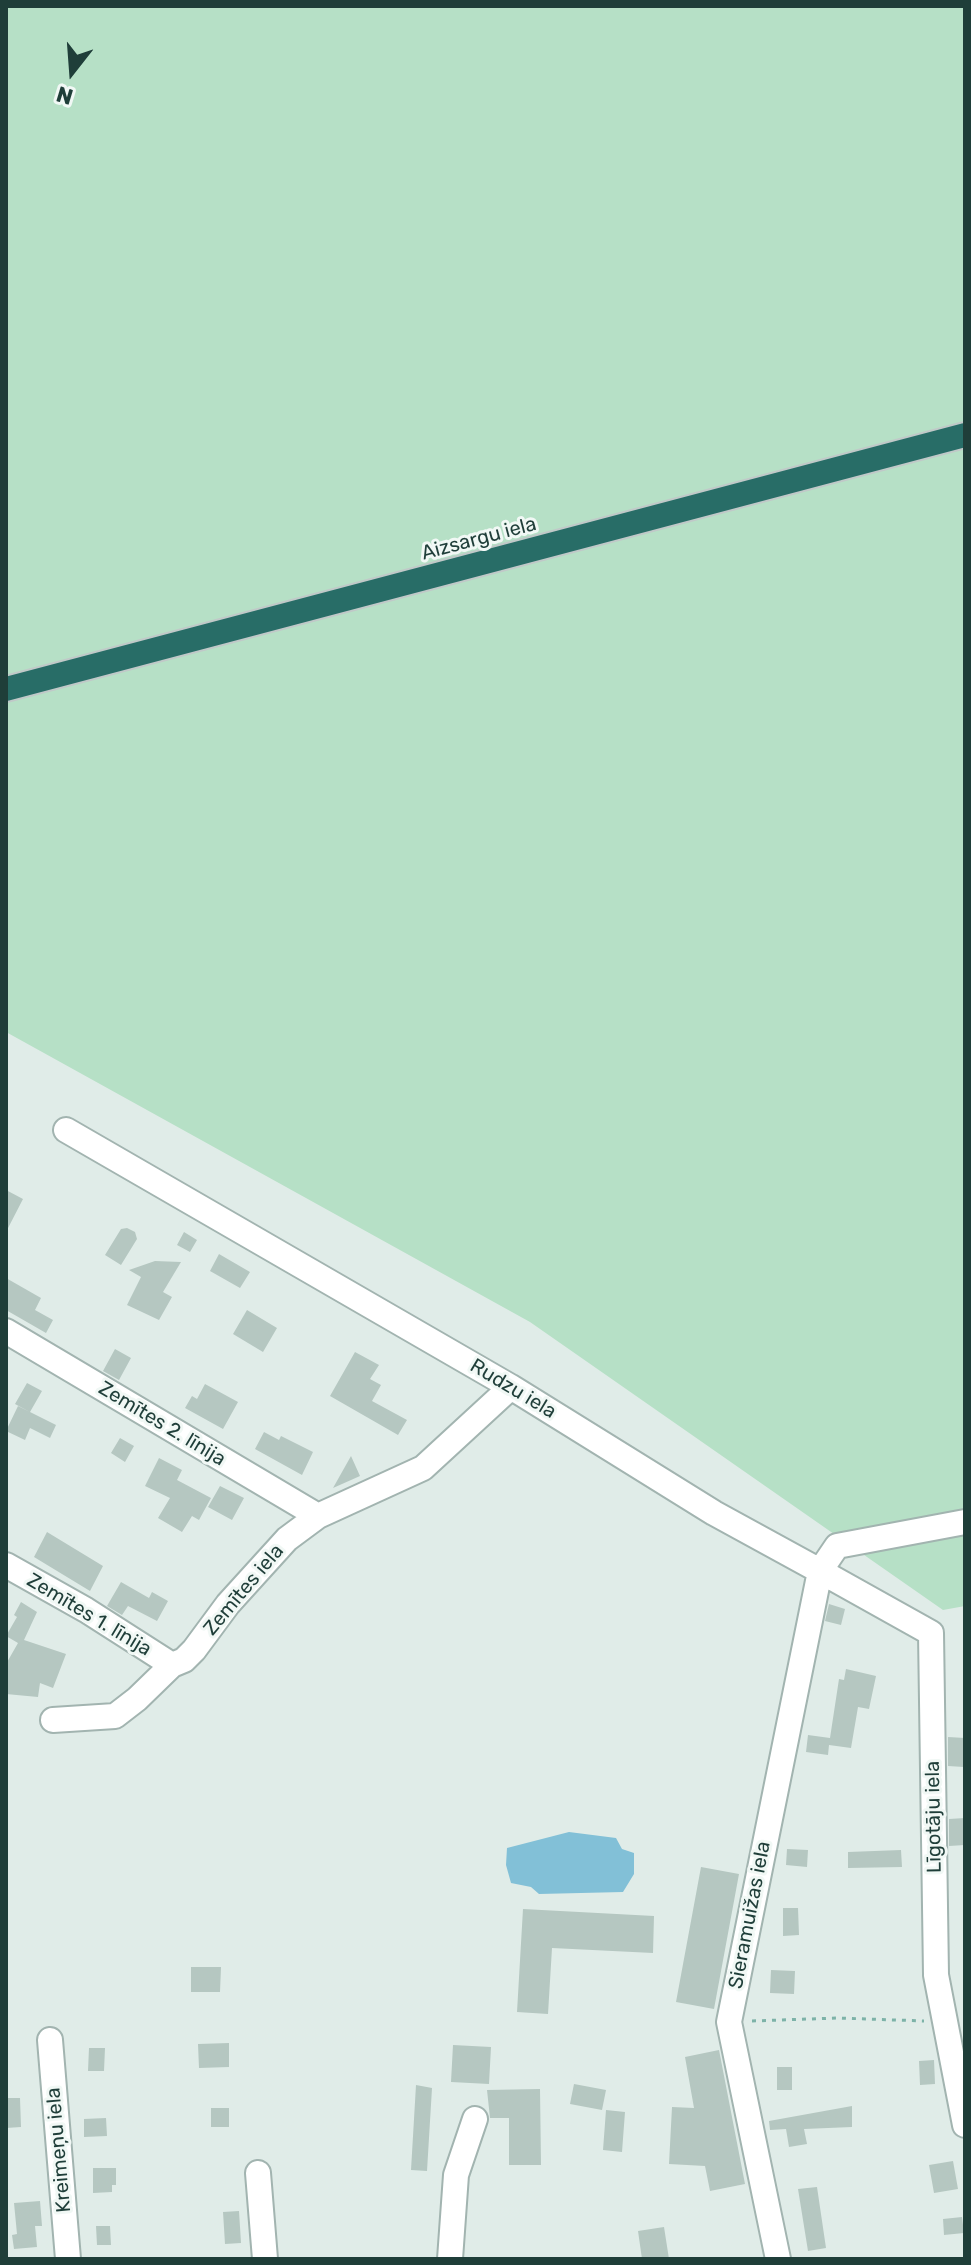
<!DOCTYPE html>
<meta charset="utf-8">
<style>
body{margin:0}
#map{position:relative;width:971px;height:2265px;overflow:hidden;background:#e0ece8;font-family:Rubik,sans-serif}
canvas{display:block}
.frame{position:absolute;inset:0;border:8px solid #1f3e39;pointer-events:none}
.north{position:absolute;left:32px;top:32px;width:80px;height:80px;-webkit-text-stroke:6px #f1f8f5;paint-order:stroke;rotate:197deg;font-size:22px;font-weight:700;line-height:32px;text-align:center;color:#1f3e39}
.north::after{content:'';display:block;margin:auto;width:28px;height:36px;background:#1f3e39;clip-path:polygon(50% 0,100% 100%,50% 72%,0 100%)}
</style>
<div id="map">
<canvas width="971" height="2265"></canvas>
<div class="frame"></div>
<div class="north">N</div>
</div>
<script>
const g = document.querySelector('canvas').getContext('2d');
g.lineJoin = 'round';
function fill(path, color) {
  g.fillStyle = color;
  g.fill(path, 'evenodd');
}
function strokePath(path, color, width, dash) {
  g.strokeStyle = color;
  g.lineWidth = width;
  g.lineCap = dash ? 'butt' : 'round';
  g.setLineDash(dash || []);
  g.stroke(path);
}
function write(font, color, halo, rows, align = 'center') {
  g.font = font + ' Rubik,sans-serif';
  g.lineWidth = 6;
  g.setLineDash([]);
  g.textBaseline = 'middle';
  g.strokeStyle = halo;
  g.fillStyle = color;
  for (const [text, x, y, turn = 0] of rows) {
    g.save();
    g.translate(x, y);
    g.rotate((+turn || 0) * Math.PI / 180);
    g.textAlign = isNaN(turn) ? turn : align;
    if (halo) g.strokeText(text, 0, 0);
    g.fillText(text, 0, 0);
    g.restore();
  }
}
const green = new Path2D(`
 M6,6H965V1606L943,1610L530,1322L6,1032Z`);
const water = new Path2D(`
 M569,1832L616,1838L622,1849L634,1853V1874L623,1892L539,1894L531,1887L511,1883L506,1865L507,1848Z`);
const building = new Path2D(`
 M6,1190L23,1199L6,1232Z
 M127,1228L135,1232L137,1239L121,1265L105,1255L121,1229Z
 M184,1232L197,1240L190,1252L177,1245Z
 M219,1254L250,1272L240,1288L210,1271Z
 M155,1261L181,1262L163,1292L172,1297L159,1320L127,1305L141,1277L129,1270Z
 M6,1278L41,1298L35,1310L53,1320L46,1333L6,1310Z
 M247,1310L277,1328L263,1352L233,1334Z
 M115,1349L131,1358L119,1380L103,1371Z
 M355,1352L379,1365L370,1379L381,1385L372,1401L407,1420L398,1435L330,1396Z
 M27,1383L42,1391L30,1412L15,1404Z
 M205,1384L238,1402L223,1429L185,1408L192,1396L197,1399Z
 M18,1406L56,1425L50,1438L30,1428L25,1440L6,1431Z
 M264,1432L279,1440L281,1436L313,1452L302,1475L255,1449Z
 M120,1438L134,1446L125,1462L111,1453Z
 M351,1456L360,1476L333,1488Z
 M159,1458L182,1470L177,1480L211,1498L199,1520L192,1516L182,1532L158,1518L170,1498L145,1486Z
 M220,1486L244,1498L232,1520L208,1507Z
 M47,1532L103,1566L90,1591L34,1557Z
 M121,1582L149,1598L152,1592L168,1601L157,1621L128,1606L122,1615L107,1606Z
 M21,1602L37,1612L24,1640L66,1654L53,1688L40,1683L38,1697L6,1694V1664L18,1643L6,1636L17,1617L14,1615Z
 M829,1604L845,1609L841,1625L825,1621Z
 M846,1669L876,1676L869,1709L858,1707L851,1748L829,1745L828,1755L806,1752L808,1735L830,1738L839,1679L844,1680Z
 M948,1737L965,1738L964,1767L948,1766Z
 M965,1818V1845L949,1846V1819Z
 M787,1849L808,1850L807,1867L786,1865Z
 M901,1850L902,1867L848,1868V1852Z
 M701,1867L739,1874L714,2009L676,2002Z
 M783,1908H798L799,1935L783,1936Z
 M523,1909L654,1916L653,1953L552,1948L548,2014L517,2012Z
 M191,1967H221L220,1992H191Z
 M771,1970L795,1971L794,1994L770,1993Z
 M229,2043V2067L199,2068L198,2044Z
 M453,2045L491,2047L489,2084L451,2082Z
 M89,2048H105L104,2071H88Z
 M719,2050L745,2184L710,2191L705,2166L669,2164L672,2107L694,2108L685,2057Z
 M934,2060L935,2084L920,2085L919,2061Z
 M777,2067H792V2090H777Z
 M574,2084L606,2090L602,2110L570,2104Z
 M416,2085L432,2088L427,2171L411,2170Z
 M540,2089L541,2165H509V2118H490L487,2090Z
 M6,2098H20L21,2127L6,2128Z
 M852,2106V2127L804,2129L807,2144L789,2147L786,2129L770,2130L769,2121Z
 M211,2108H229V2127H211Z
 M606,2110L625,2112L622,2152L603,2150Z
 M106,2118L107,2136L84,2137V2119Z
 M953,2161L958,2189L934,2193L929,2165Z
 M93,2168H116V2185H112V2192L93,2193Z
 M817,2187L826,2248L808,2251L798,2189Z
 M40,2201L42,2226H35L37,2247L14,2249L12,2235L17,2234L14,2203Z
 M239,2211L241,2243L225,2244L223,2212Z
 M962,2217L964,2233L944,2235L943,2219Z
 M96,2226H110L111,2245H97Z
 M664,2227L669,2259H642L638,2231Z`);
const path = new Path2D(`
 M752,2021L838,2018L924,2021`);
const minor = new Path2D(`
 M66,1130L511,1387L714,1513L820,1571L837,1546L965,1522
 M6,1331L318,1516
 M6,1565L86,1610L172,1665
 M53,1720L115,1716L137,1699L172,1665L184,1660L194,1650L228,1604L287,1539L318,1516L423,1468L511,1387
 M50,2040L68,2259
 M258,2173L265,2259
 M450,2259L456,2175L475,2119
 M778,2259L729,2022L820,1571L931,1633L936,1975L965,2125`);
const highway = new Path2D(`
 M6,689L965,435`);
const streetNames = [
 ["Aizsargu iela",479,539,-15],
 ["Rudzu iela",513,1389,31],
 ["Zemītes 2. līnija",162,1424,31],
 ["Zemītes iela",244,1590,-50],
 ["Zemītes 1. līnija",89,1615,31],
 ["Līgotāju iela",934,1817,-91],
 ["Sieramuižas iela",750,1915,-79],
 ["Kreimeņu iela",59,2150,-95]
];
fill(green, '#b6e0c6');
fill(water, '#82c0d7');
fill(building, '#b5c7c1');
strokePath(minor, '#a2b4b0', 28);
strokePath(highway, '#c0c9c8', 28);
strokePath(path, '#7db3a8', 3, [4, 6]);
strokePath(minor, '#fff', 24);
strokePath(highway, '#286d67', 24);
write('20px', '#1f3e39', '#f1f8f5', streetNames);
</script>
